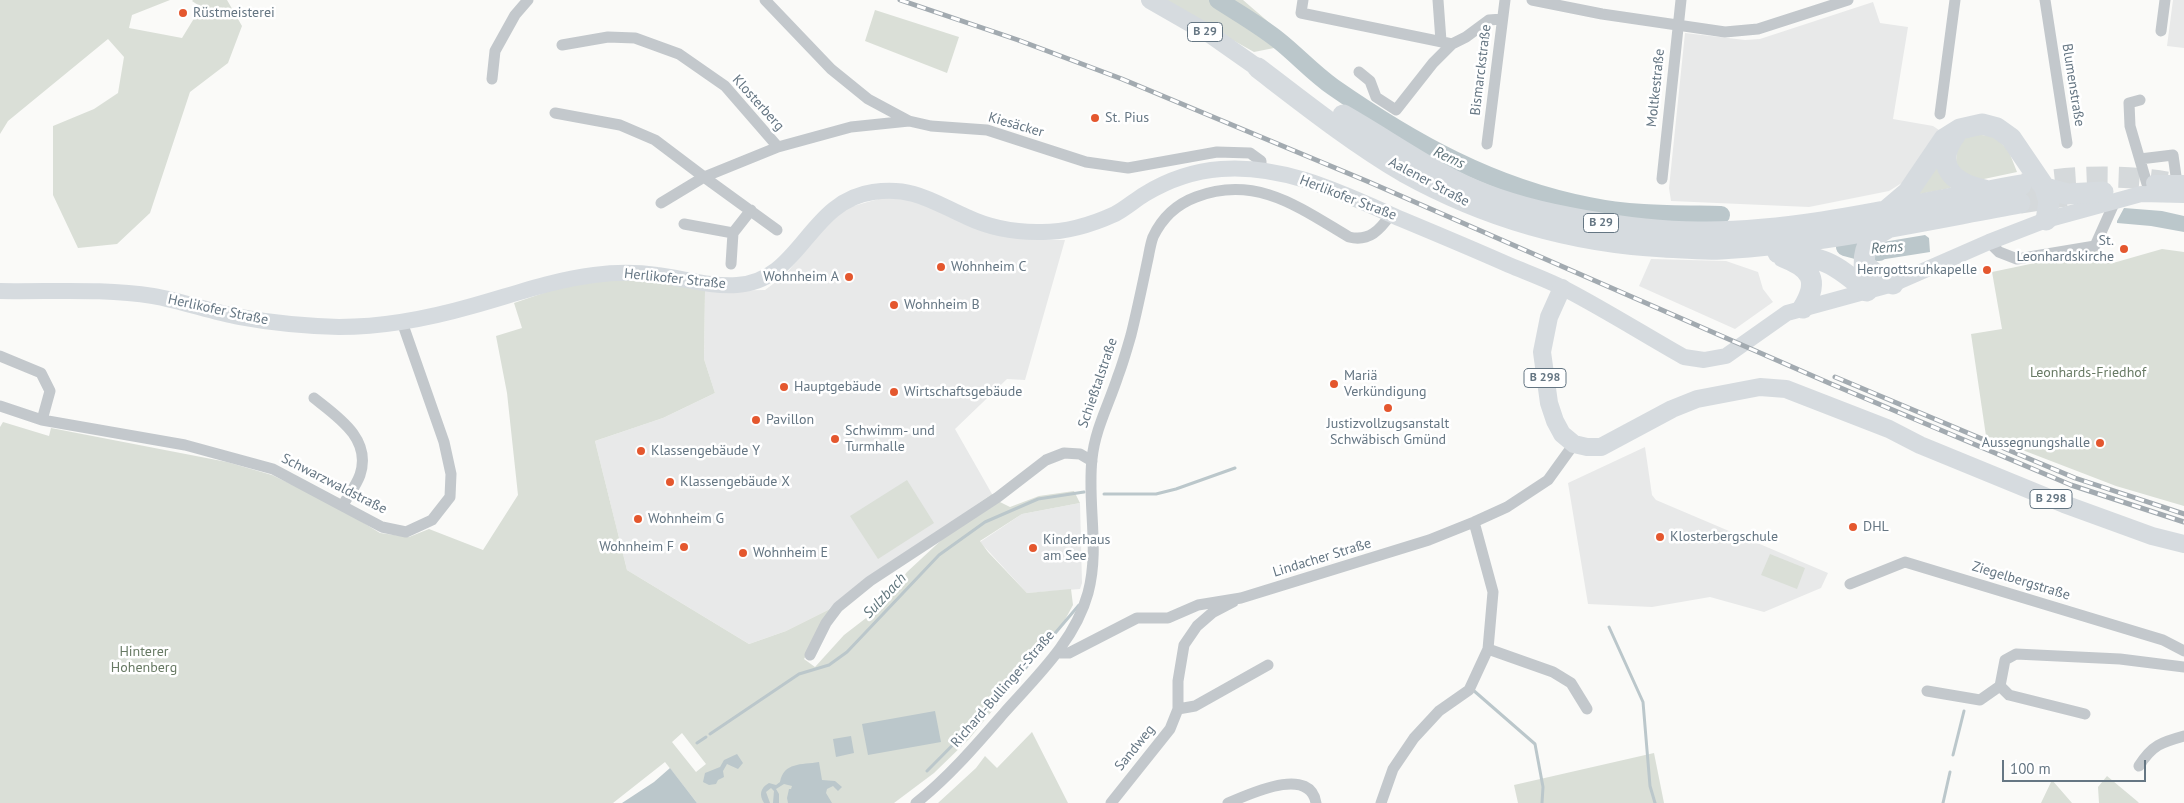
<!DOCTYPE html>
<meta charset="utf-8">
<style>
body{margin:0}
#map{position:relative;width:2184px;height:803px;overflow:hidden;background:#fafaf8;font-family:"PT Sans",sans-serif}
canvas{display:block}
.scale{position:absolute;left:2002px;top:760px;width:144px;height:22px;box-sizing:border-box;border:2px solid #657683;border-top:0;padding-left:6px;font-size:15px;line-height:18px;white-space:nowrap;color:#657683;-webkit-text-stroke:4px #fff;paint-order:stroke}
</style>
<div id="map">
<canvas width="2184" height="803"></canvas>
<div class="scale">100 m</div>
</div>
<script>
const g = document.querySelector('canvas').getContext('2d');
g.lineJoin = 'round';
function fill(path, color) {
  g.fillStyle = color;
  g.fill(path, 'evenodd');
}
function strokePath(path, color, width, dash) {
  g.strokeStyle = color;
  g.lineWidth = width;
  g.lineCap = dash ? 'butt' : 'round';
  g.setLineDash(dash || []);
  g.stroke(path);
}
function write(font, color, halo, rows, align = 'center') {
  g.font = font + ' "PT Sans",sans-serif';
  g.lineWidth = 5;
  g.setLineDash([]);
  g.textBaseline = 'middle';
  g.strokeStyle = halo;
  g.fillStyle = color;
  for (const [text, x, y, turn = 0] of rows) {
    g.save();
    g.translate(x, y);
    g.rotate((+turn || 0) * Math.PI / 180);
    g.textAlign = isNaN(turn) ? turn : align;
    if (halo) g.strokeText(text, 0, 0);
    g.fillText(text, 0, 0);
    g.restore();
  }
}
const built = new Path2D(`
 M2173,0H2184V48L2167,46Z
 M1873,2L1880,23L1908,27L1893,119L1933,126L1939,130L1905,181L1889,191L1809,207L1671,201L1669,188L1685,33L1745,40L1760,39Z
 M889,196L915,199L1048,240H1065L1025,380L1007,379L955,429L992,494L828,610L786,631L749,644L627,570L595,441L663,418L715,393L704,359L705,291L765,290L785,275L811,244L824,224L850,207Z
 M1651,259L1726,261L1758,272L1763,289L1773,302L1735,329L1639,286Z
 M1645,447L1652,495L1656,500L1828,573L1821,588L1764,612L1710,597L1652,607L1588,604L1568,483Z
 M1080,503L1082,583L1080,589L1027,593L980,542L1022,514Z`);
const green = new Path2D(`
 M0,0H170L132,15L129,28L182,38L201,7L192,1L193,0H227L242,26L228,63L190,92L150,213L117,244L78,248L53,195V126L94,109L118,93L124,57L108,39L8,121L0,134Z
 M1161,0H1243L1294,44L1254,52Z
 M875,10L959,37L947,73L865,41Z
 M1970,134L1993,136L2008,149L2017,172L1984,179H1975L1960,170L1956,162L1957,144Z
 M1939,156L1951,188L1915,195Z
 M2162,249L2184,252V506L2116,486L1986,436L1971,334L2002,329L1992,272L2097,250L2113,263Z
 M654,278L705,291L704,359L715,393L663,418L595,441L627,570L749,644L786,631L828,610L992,494L1000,502L1010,507L1039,496L1074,491L1080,503L1022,514L980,541L988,552L1027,593L1071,589L1073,605L1061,627L969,739L934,773L894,803H697L665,762L613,803H0V427L3,422L49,436L51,428L227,462L272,475L338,507L380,533L409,537L429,529L483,550L518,495L507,393L496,336L522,328L514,303L576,282ZM949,533L907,572L879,608L844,635L815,667L804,659L837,613L910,556ZM682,733L706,764L696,772L672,742Z
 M907,480L934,523L878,559L850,516Z
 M1770,554L1805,568L1797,589L1761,575Z
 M1032,732L1068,803H938L976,768L985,756L997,768Z
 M1654,753L1664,803H1518L1514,785Z
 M2107,776L2137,801L2139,803H2099L2098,787Z
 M2052,780L2072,803H2041Z`);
const water = new Path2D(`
 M2124,208L2162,211L2184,216V232L2151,226L2117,223V221Z
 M1925,235L1929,238L1930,252L1873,261L1877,243Z
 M935,711L941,742L868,755L862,724Z
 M851,736L854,753L836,757L833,739Z
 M737,754L743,763L738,769L727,764L723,771L724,777L718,780L716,784L709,785L703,782L705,773L720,767L724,760Z
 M819,762L822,780L835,781L842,787L838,791L833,786L827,789L826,793L832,803H788L787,798L789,789H791L792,786L784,784L776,789L779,794V803H773L774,791L771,788L766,792L770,803H764C759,795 760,788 769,783L776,785L780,782C784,762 801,765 819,762Z
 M670,768L697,803H622L654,782Z`);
const stream = new Path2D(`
 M1104,494H1156L1176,489L1235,468
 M1609,627L1643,702L1650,786L1655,803
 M1473,690L1535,744L1543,787L1542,803
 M710,734L799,674L829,665L847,652L939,555L985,522L1038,499L1084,492
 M697,743L706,737
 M1953,755L1964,711
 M927,771L1007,690L1079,605
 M1943,803L1950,772`);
const river = new Path2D(`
 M1218,0C1238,13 1259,25 1278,40C1297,55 1313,73 1333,87C1412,142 1492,187 1589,206C1632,215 1677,214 1721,215
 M1845,247L1860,251L1879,252`);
const highwayTunnel = new Path2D(`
 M2023,184C2071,176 2119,174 2167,182
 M2020,203L2066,196`);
const street = new Path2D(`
 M765,0L831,69L868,99L909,121L931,126L987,130L1086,162L1128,168L1217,152L1250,153L1261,161V170
 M1303,0L1301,13L1452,44
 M1438,0L1441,41
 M1532,0L1602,14L1725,32L1758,29L1848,0
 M2045,0L2067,143
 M2161,31L2165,0
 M562,45L608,37L635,38L679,54L725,86L778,147L851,127L909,121
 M1359,72L1370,81L1376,97L1396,110L1433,63L1452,44L1466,37L1489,20L1502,19
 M492,79L495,51L515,15L528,0
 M2140,100L2129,103L2130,126L2147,184
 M555,113L620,125L655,140L704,177L778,147
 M1940,114L1955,0
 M1487,144L1505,0
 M2140,159L2173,155L2177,183
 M1662,179L1681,0
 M661,203L704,177L777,230
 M684,224L733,233
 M1989,242L1999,252L2017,259L2095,246L2116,199
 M731,264L733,233L751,210
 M0,356L41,373L50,391L42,420
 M314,398C338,417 372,439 360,475C356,486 348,496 343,505
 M0,406L42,420L185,445L273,469L382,527L406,532L432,520L450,497L451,474L444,442L402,322
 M1850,584L1905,562L2163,640L2184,651
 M1488,649L1553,672L1571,683L1587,709
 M1057,653H1069L1137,618H1168L1198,605L1241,598L1429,540L1474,522L1507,507L1548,480L1574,444
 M810,655L826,623L838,607L870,581L998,497L1046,460L1064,453L1080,454L1092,461
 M1927,691L1980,700L2000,686
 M1178,709L1195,706L1268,665
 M2085,714L2009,695L2000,686L2005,660L2016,654L2120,659L2184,667
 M2139,766C2152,745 2162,742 2184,736
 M916,803C949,777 977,744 1004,713C1036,677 1075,641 1088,593C1100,549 1087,503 1092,459C1095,429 1109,404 1118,376C1123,363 1127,349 1131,335C1137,311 1142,287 1147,263C1149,255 1150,245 1153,237C1162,218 1177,204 1196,197C1256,174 1300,208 1349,237C1369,242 1380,230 1391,214
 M1111,803L1170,729L1178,709V681L1184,645L1197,626L1212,613L1233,602
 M1228,803C1250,794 1310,765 1316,803
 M1381,803L1393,769L1414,738L1439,711L1469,690L1488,649L1493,592L1474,522`);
const secondary = new Path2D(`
 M2154,183H2184
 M0,291C49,292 104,288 153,296C183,301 211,312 240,317C272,323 307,326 339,327C384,327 430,318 472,306C512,295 553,280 594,275C615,272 637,272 657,275C683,278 710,287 737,285C801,281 808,201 873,192C913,186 933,202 967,217C988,227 1013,232 1037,232C1063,233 1091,225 1115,214C1125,209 1135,200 1145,194C1168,180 1194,171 1221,169C1285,164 1344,194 1401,219C1437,234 1473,249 1509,265C1528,273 1548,280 1567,290C1607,311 1645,335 1684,357L1704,360L1726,356L1787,313L1893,284L1989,242L2046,220L2141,194L2184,195`);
const primary = new Path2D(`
 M1150,0L1211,35L1258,68
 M1562,288L1549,317L1542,352L1549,403L1555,421L1562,434L1574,444L1587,447H1601L1672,409L1697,399L1760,387L1786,389L1889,429L1920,445L2064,504L2152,536L2184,544`);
const highway = new Path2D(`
 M1258,68C1305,104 1353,142 1404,172C1485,217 1572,242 1664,247C1683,248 1702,250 1721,249C1822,243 1921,221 2020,203
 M1343,115C1387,140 1428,170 1474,190C1509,205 1547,214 1583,220C1624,227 1665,233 1707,232C1813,231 1917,203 2021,185
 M1956,134C1932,166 1954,184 1985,190
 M2045,188L2067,194L2103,192
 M1888,209L1908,192L1944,139L1960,129L1982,124L1997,128L2011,138L2045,188L2049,202L2046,220
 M1778,253C1824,257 1833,262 1867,291
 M1783,257C1811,268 1820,280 1803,308
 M1865,265L1880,278L1893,284
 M1867,291C1864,262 1857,244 1888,228`);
const rail = new Path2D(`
 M900,0L1018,40L1122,79L1369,182L1829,383L2071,485L2184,522
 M1835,377L2075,478L2184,514`);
const markers = [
 [183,13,5,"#e4572e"],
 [1095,118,5,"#e4572e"],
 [2124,249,5,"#e4572e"],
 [941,267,5,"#e4572e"],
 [1987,270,5,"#e4572e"],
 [849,277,5,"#e4572e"],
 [894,305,5,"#e4572e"],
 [1334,384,5,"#e4572e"],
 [784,387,5,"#e4572e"],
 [894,392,5,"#e4572e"],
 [1388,408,5,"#e4572e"],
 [756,420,5,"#e4572e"],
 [835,439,5,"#e4572e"],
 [2100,443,5,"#e4572e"],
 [641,451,5,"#e4572e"],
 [670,482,5,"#e4572e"],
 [638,519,5,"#e4572e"],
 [1853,527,5,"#e4572e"],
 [1660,537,5,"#e4572e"],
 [684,547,5,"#e4572e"],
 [1033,548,5,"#e4572e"],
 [743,553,5,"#e4572e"]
];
const shields = [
 [1205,32,35],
 [1601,223,35],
 [1545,378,42],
 [2051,499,42]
];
const shieldNames = [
 ["B 29",1205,32],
 ["B 29",1601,223],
 ["B 298",1545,378],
 ["B 298",2051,499]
];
const poiNames = [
 ["Rüstmeisterei",193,13],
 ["St. Pius",1105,118],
 ["St.",2114,241,"right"],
 ["Leonhardskirche",2114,257,"right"],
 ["Wohnheim C",951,267],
 ["Herrgottsruhkapelle",1977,270,"right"],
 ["Wohnheim A",839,277,"right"],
 ["Wohnheim B",904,305],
 ["Mariä",1344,376],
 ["Verkündigung",1344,392],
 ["Hauptgebäude",794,387],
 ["Wirtschaftsgebäude",904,392],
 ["Pavillon",766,420],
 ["Justizvollzugsanstalt",1388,424,"center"],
 ["Schwäbisch Gmünd",1388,440,"center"],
 ["Schwimm- und",845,431],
 ["Turmhalle",845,447],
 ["Aussegnungshalle",2090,443,"right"],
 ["Klassengebäude Y",651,451],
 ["Klassengebäude X",680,482],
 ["Wohnheim G",648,519],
 ["DHL",1863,527],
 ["Klosterbergschule",1670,537],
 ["Kinderhaus",1043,540],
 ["am See",1043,556],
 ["Wohnheim F",674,547,"right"],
 ["Wohnheim E",753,553]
];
const streetNames = [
 ["Bismarckstraße",1481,70,-83],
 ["Blumenstraße",2073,85,81],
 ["Moltkestraße",1656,88,-84],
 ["Klosterberg",758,103,48],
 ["Kiesäcker",1016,125,16],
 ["Aalener Straße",1429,182,28],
 ["Herlikofer Straße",1348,198,21],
 ["Herlikofer Straße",675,279,6],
 ["Herlikofer Straße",218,310,12],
 ["Schießtalstraße",1098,383,-71],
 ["Schwarzwaldstraße",334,484,27],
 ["Lindacher Straße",1322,558,-17],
 ["Ziegelbergstraße",2021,581,17],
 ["Richard-Bullinger-Straße",1003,689,-49],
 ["Sandweg",1135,748,-51]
];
const parkNames = [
 ["Leonhards-Friedhof",2088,373],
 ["Hinterer",144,652],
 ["Hohenberg",144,668]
];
const waterNames = [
 ["Rems",1449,158,25],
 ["Rems",1887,248,-4],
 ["Sulzbach",885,596,-47]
];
fill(built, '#e8e9e9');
fill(green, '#dadfd7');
fill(water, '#bbc7cb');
strokePath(stream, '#bbc7cb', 3);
strokePath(river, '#bbc7cb', 18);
strokePath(highwayTunnel, '#d5d9db', 21, [21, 11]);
strokePath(street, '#c3c8cc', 11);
strokePath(secondary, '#d6dbdf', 16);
strokePath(primary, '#d6dbdf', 18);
strokePath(highway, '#d6dbdf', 21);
strokePath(rail, '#a2aab0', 5);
strokePath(rail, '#fff', 3, [9]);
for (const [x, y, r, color] of markers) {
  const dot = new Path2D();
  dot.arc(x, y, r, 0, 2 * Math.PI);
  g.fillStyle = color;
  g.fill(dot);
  strokePath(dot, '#fff', 2);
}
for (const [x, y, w] of shields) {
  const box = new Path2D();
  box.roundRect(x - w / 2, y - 9.5, w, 19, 4);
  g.fillStyle = '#fff';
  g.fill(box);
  strokePath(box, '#657683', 1);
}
write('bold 12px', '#657683', null, shieldNames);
write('14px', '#657683', '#fff', poiNames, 'left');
write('14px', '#657683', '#fff', streetNames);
write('14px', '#687a64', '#fff', parkNames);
write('italic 15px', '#60757c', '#fff', waterNames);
</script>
